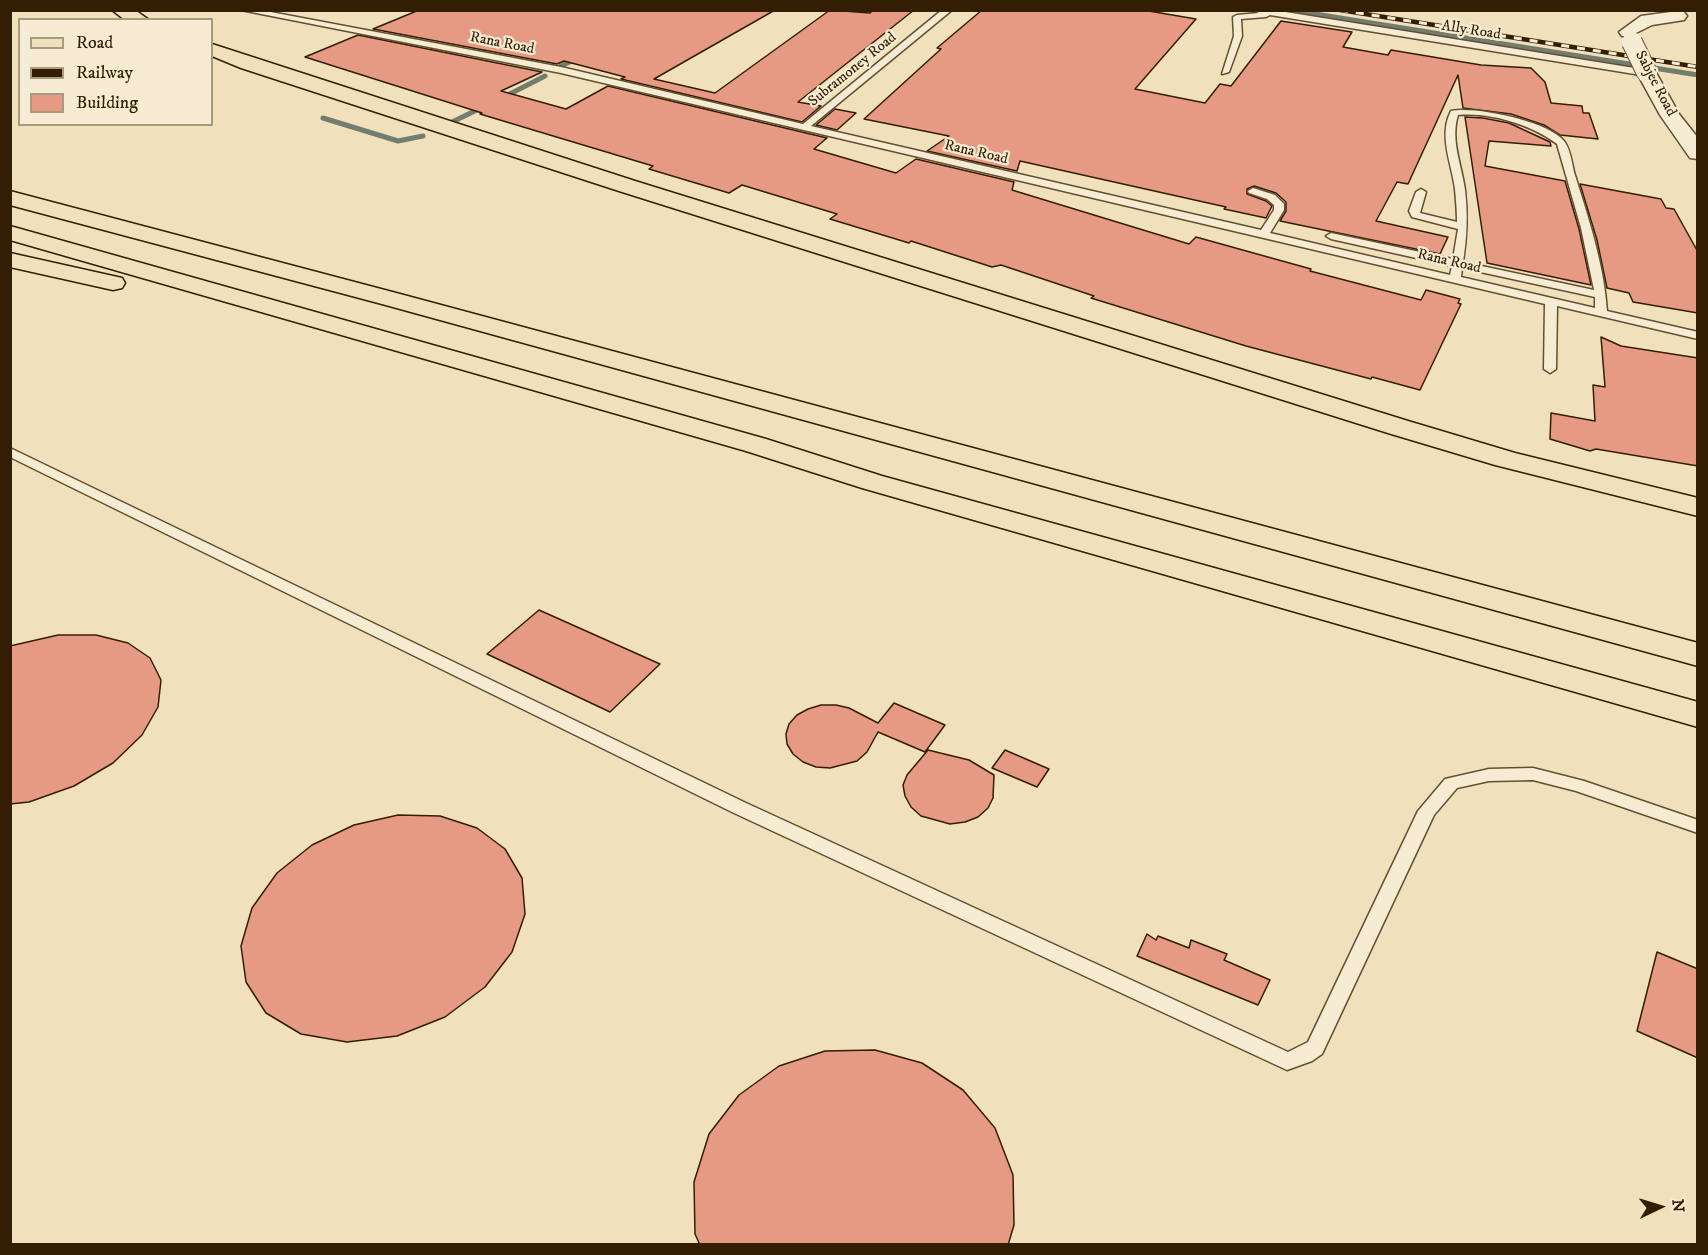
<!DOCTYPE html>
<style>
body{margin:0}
#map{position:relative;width:1708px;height:1255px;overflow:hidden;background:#f0e1bc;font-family:"IM FELL DW Pica",serif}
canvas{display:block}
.frame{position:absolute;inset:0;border:12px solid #341e03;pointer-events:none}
.legend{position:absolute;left:18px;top:18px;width:195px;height:108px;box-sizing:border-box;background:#f5ecd3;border:2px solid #a89a80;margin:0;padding:8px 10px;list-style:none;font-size:18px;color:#341e03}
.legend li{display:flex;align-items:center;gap:12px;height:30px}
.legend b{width:30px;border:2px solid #a89a80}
.north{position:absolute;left:1630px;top:1177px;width:60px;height:60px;-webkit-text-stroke:4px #f5ecd3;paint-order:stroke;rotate:86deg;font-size:16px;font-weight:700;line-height:24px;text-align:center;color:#341e03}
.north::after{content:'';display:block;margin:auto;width:21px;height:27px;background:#341e03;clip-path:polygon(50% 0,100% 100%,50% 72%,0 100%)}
</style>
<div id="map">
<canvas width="1708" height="1255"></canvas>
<div class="frame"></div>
<ul class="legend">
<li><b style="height:8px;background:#f0e1bc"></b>Road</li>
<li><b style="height:8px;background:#341e03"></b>Railway</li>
<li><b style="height:16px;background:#e69983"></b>Building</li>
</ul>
<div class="north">N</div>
</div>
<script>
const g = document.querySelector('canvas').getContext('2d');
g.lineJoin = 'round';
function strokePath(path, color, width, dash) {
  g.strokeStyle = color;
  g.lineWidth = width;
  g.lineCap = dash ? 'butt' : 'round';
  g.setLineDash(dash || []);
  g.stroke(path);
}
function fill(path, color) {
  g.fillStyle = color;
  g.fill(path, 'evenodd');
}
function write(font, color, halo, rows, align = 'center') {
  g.font = font + ' "IM FELL DW Pica",serif';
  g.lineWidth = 4.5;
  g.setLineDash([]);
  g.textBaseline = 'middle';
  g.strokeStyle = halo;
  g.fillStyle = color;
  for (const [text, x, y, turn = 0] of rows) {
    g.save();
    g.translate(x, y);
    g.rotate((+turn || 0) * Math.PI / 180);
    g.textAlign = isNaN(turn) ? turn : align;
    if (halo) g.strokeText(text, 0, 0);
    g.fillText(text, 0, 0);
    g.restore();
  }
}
const stream = new Path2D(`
 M1290,10L1698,75
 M561,66L578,58
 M500,99L545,76
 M323,118L398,141L423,136
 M452,122L483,107`);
const building = new Path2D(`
 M419,10H775L654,79L715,93L830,10L870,13L873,10H914L798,102L821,106L802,122L621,79L625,77L564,61L557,64L373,29Z
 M982,10H1143L1196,19L1135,89L1205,103L1220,84L1231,86L1281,21L1352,32L1343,47L1388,55L1391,50L1481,65L1531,68L1545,82L1551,103L1582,106L1583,113H1589L1598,139L1560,135L1544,125L1511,114L1463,108L1458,75L1408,184L1397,182L1376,221L1448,237L1440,254L1280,221L1286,211V202L1276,193L1254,186L1247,189V194L1266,201L1272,206L1266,218L1224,209L1226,207L1020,161L1017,171L927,151L949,136L864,119L941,49L937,48Z
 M358,35L542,72L501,91L566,109L608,86L827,138L814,149L896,173L916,159L1014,182L1012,190L1189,244L1196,237L1311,269L1310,271L1421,300L1426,290L1460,299L1458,303L1461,304L1420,390L1372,377L1371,379L1246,346L1091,298L1094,296L1001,265L992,267L911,241L909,243L830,219L837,214L742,185L729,193L649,169L653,166L480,114L482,113L305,57Z
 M835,109L856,113L837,130L816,125Z
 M1465,117L1483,118L1509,123L1550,142L1551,146L1489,141L1485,166L1565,181L1579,229L1591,285L1487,263Z
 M1580,184L1661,199L1666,208L1674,209L1698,252V313L1633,302L1629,293L1607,288L1597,240Z
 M1601,337L1621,346L1698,358V466L1596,449L1590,451L1550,439L1551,413L1595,421L1593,385L1605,387Z
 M539,610L660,664L610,712L487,654Z
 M58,635H96L128,643L150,658L161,680L158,707L142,735L113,763L74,786L29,802L10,804V646Z
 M894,703L945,725L925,752L878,732L867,752L857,761L830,768L816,767L803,762L793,754L787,744L786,734L789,724L797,715L808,709L821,705H836L849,708L878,723Z
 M928,750L969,760L994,775L993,798L988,808L978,817L965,822L950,824L921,816L911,807L905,796L903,785L907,775Z
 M1005,750L1049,769L1037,787L992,768Z
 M398,815L440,816L477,828L505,849L522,878L525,914L512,952L485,987L445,1017L397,1036L347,1042L301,1034L266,1013L246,982L241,946L252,908L277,873L312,845L354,825Z
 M1147,934L1156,940L1158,936L1189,948L1191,940L1227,954L1224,960L1270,980L1258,1005L1137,956Z
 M1657,952L1698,969V1058L1637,1031Z
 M875,1050L922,1063L963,1090L995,1128L1013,1175L1014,1225L1008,1245H700L695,1234L694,1182L709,1134L739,1095L779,1066L825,1051Z`);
const service = new Path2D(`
 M241,10H260L561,67L803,124L942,10H952L811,126L1261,230L1274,210V205L1267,199L1249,193L1248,191L1253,188L1275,195L1284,204V210L1270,233L1450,275L1452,266L1331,239L1326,236L1331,233L1453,259L1458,229L1412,217L1409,211L1416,192L1421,189L1426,192L1420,213L1457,222C1457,211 1456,200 1455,189C1452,164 1438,136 1451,111C1475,106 1548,121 1564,141C1570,148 1572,163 1574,172C1588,217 1604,264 1607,311L1698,332V339L1557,306L1556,369L1550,373L1544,369L1545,304L561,73ZM1458,115C1490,112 1532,125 1557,144L1581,228L1594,290L1463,262C1467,237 1468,215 1465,190C1462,166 1450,140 1458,115ZM1462,268L1595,297V308L1461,277Z
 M1251,10H1273L1647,70L1651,73L1647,76L1270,15L1266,17L1241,19L1242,36L1229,72L1222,74L1234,36L1233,17L1237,15L1259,13Z
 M10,448L746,803L1288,1052L1308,1042L1418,811L1445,779L1489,769L1533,768L1584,781L1698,820V833L1576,791L1533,780L1489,781L1457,788L1434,815L1322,1054L1312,1061L1287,1070L734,813L10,457Z`);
const tertiary = new Path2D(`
 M1678,11L1684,12L1687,16L1684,20L1652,25L1628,37L1622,36L1619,32L1641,16Z
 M1647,67L1654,69L1679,114L1698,138V159L1690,158L1660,115L1637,73L1640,69Z`);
const primary = new Path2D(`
 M112,10H135L149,20H125Z
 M212,44L635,181L1408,421L1515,453L1698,498V516L1495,465L1388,433L619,191L241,68L212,56Z`);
const motorway = new Path2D(`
 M10,191L400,294L1698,643V666L382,304L10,205Z
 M10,226L766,439L882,476L1698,702V727L862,488L746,451L10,240Z
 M10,253L122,278L125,283L122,288L113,290L10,267Z`);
const rail = new Path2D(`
 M1340,10L1698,67`);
const tertiaryBridge = new Path2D(`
 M1632,42L1647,73`);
const farStreetnames = [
 ["Ally Road",1471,31,9],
 ["Rana Road",502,44,11],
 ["Subramoney Road",853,70,-39],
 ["Sabjee Road",1655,84,62],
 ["Rana Road",976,153,13],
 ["Rana Road",1449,262,13]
];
strokePath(stream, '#727d6e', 5);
fill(building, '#e69983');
strokePath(building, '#341e03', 1.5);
strokePath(service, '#634f31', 3);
strokePath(tertiary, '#634f31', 3);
strokePath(primary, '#341e03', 3);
strokePath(motorway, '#341e03', 3);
fill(service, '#f5ecd3');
fill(tertiary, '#f5ecd3');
fill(primary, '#f0e1bc');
fill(motorway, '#f0e1bc');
strokePath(rail, '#341e03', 4.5);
strokePath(rail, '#f5ecd3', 3, [8]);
strokePath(tertiaryBridge, '#634f31', 22, []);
strokePath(tertiaryBridge, '#f5ecd3', 20);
write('15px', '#341e03', '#f5ecd3', farStreetnames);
</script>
